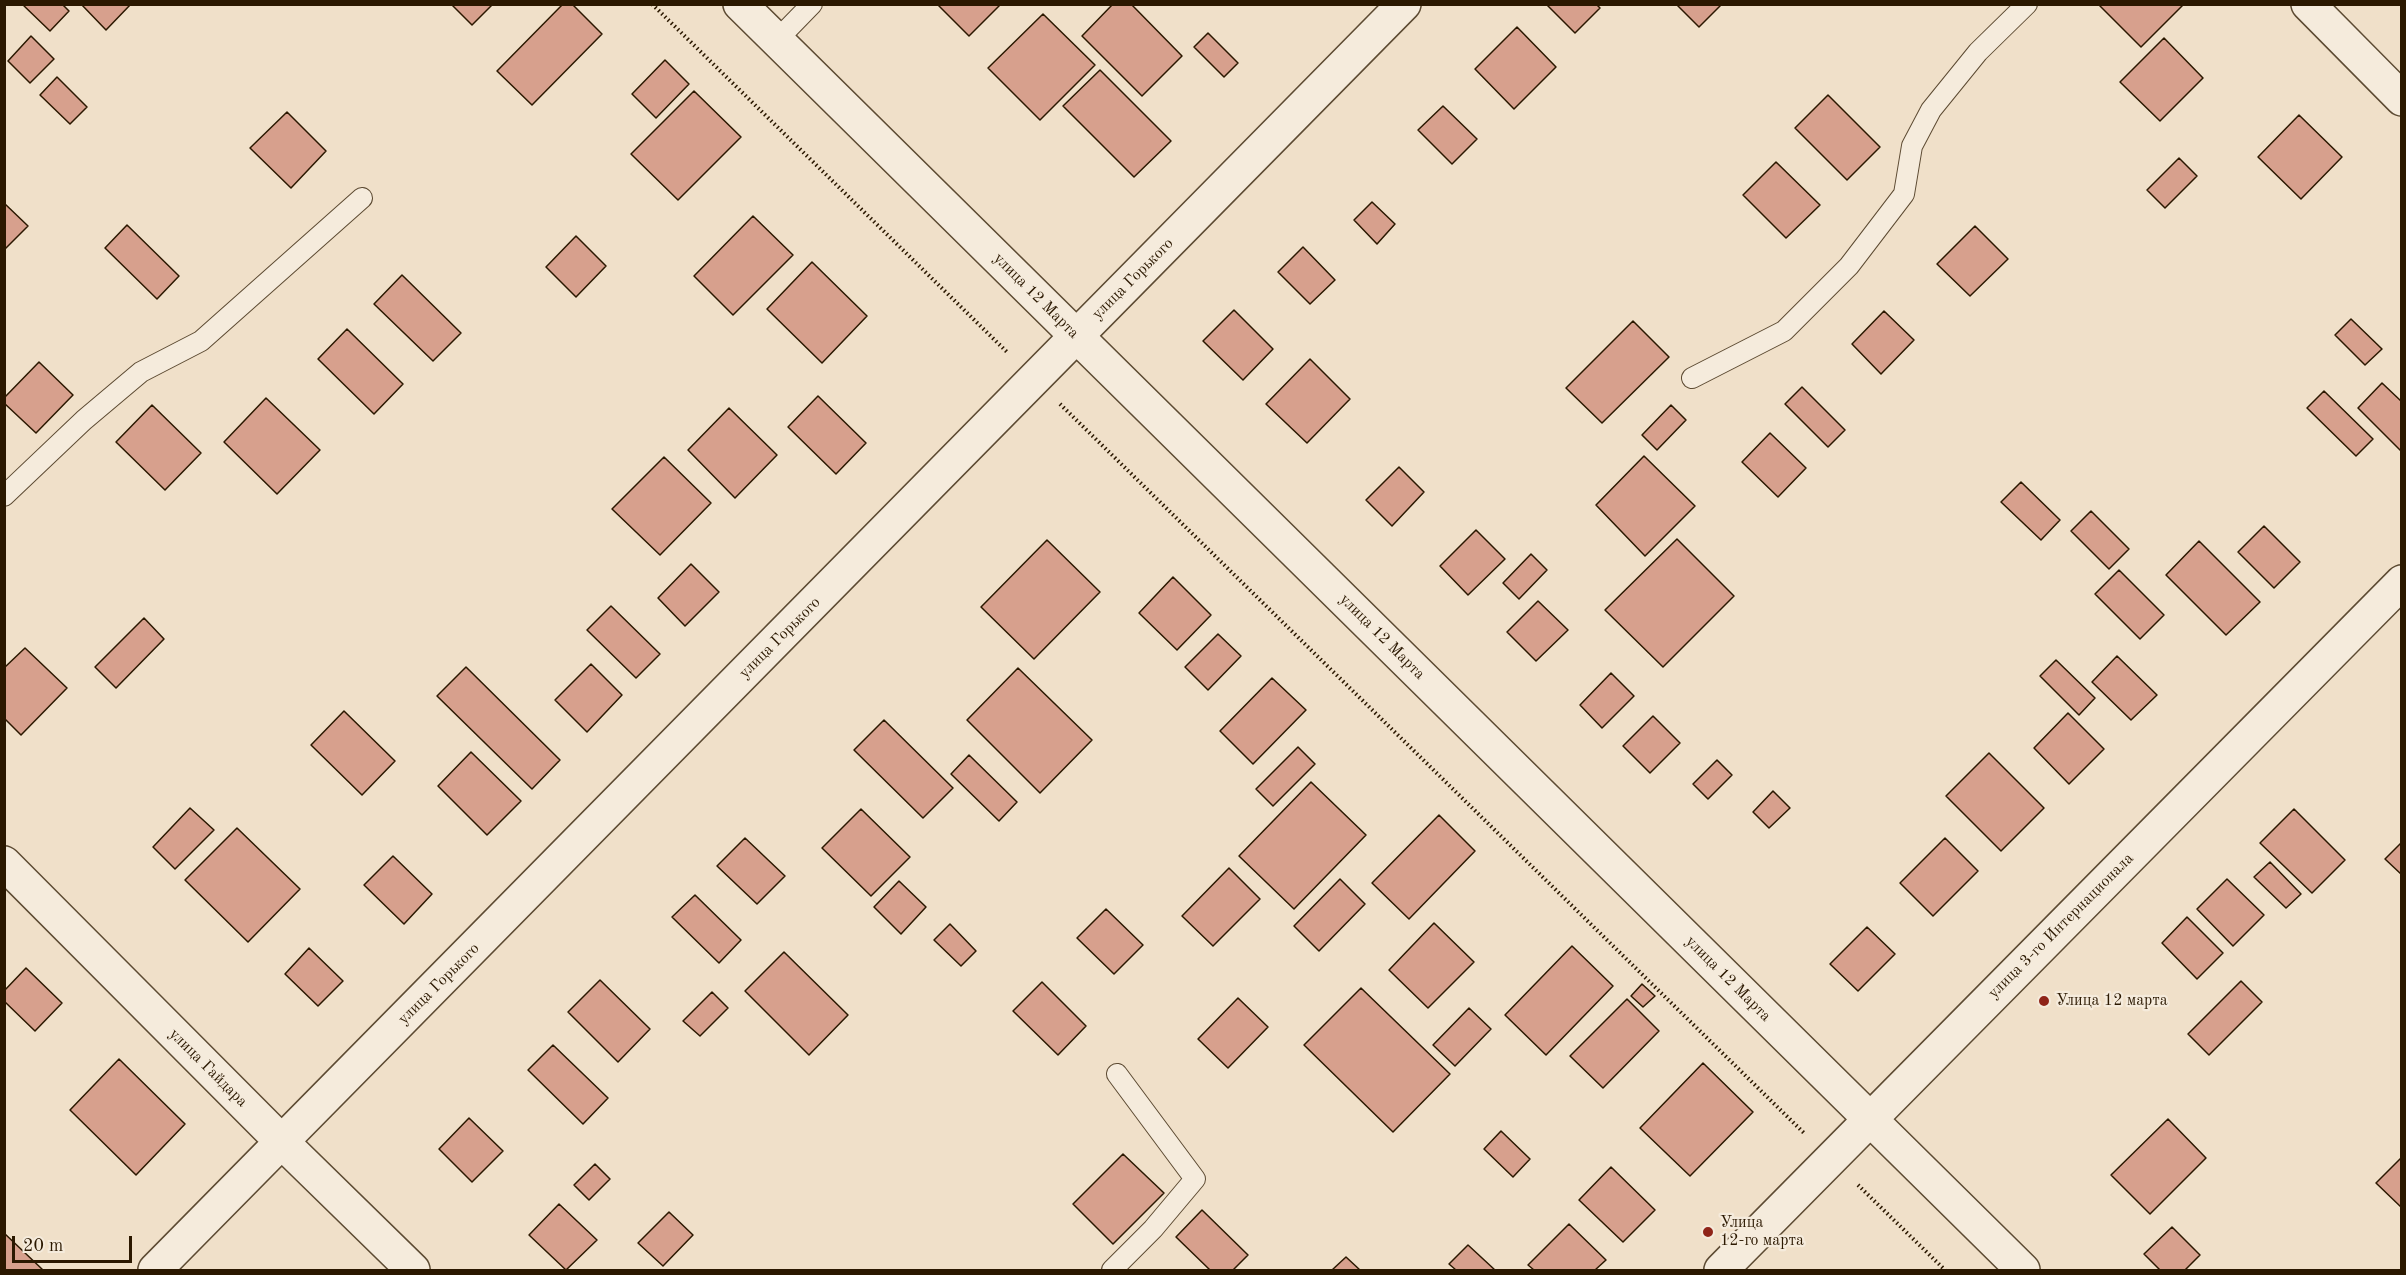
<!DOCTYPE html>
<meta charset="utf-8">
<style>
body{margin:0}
#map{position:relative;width:2406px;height:1275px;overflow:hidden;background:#f0e0c9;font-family:"Old Standard TT",serif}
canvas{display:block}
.frame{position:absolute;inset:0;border:6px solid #2b1800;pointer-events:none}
.scale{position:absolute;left:12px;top:1236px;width:120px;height:27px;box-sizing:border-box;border:3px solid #2b1800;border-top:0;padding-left:8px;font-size:18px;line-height:21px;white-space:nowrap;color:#2b1800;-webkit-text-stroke:4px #f5ebdc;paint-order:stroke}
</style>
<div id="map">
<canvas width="2406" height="1275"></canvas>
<div class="frame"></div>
<div class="scale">20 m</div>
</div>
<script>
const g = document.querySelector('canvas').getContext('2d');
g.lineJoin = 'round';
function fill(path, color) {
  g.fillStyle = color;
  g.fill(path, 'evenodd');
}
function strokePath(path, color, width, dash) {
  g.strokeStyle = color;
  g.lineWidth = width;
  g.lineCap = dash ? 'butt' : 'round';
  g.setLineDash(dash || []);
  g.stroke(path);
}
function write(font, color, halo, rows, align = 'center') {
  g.font = font + ' "Old Standard TT",serif';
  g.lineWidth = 4.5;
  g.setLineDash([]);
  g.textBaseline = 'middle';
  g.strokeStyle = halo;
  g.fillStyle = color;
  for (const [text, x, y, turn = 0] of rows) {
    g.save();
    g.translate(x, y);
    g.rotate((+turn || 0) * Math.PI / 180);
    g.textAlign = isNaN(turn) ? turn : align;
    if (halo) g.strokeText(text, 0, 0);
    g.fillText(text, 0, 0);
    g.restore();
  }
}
const building = new Path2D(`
 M22,4H62L69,11L50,31Z
 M81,4H131L106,30Z
 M451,4H493L472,25Z
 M563,4H572L602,34L532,105L497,71Z
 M937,4H1001L969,36Z
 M1113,4H1131L1182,56L1142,96L1082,36Z
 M1546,4H1596L1600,8L1575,33Z
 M1676,4H1722L1699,27Z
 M2098,4H2184L2141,47Z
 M1043,14L1095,65L1040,120L988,68Z
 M1517,27L1556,67L1514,109L1475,69Z
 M1208,33L1238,63L1224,77L1194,47Z
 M31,36L54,59L30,83L8,61Z
 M2164,38L2203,78L2160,121L2120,82Z
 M665,60L689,84L656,118L632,94Z
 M1100,70L1171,141L1134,177L1063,106Z
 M57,77L87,107L70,124L40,95Z
 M694,91L741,137L678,200L631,154Z
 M1828,95L1880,147L1847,180L1795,128Z
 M1443,106L1477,139L1452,164L1418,130Z
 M287,112L326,151L291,188L250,148Z
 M2299,115L2342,157L2301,199L2258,157Z
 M2179,158L2197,176L2165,208L2147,190Z
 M1776,162L1820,205L1786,238L1743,195Z
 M1372,202L1395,224L1377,244L1354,220Z
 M4,203L28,226L5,249H4Z
 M753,216L793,255L733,315L694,276Z
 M127,225L179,276L157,299L105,248Z
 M1975,226L2008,259L1970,296L1937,264Z
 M576,236L606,266L576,297L546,267Z
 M1303,247L1335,280L1310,304L1278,272Z
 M812,262L867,316L822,363L767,309Z
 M402,275L461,333L433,361L374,304Z
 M1234,310L1273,349L1243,380L1203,341Z
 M1884,311L1914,340L1881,374L1852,344Z
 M2351,319L2382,349L2365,365L2335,335Z
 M1633,321L1669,357L1602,423L1566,388Z
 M347,329L403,384L374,414L318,359Z
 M1310,359L1350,399L1307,443L1266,404Z
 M39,362L73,395L36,433L4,403V398Z
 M2382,383L2402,402V452L2358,408Z
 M1802,387L1845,430L1828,447L1785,404Z
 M2324,391L2373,439L2356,456L2307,408Z
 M818,396L866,443L836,474L788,427Z
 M266,398L320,450L277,494L224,442Z
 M152,405L201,453L165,490L116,442Z
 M1671,405L1686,420L1657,450L1642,435Z
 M729,408L777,455L735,498L688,450Z
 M1770,433L1806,468L1778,497L1742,462Z
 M1644,456L1695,506L1645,556L1596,505Z
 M664,457L711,503L660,555L612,509Z
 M1399,467L1424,492L1392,526L1366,500Z
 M2021,482L2060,520L2041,540L2001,502Z
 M2091,511L2129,549L2109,569L2071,531Z
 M2264,526L2300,562L2274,588L2238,552Z
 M1476,530L1505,559L1468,595L1440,566Z
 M1677,539L1734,596L1663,667L1605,610Z
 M1047,540L1100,592L1034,659L981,607Z
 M2199,541L2260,602L2226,635L2166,575Z
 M1531,554L1547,570L1519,599L1503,583Z
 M691,564L719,592L685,626L658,598Z
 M2119,570L2164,615L2140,639L2095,594Z
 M1173,577L1211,615L1177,650L1139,613Z
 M1538,601L1568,630L1536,661L1507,632Z
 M611,606L660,654L636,678L587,630Z
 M144,618L164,639L116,688L95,667Z
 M1218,634L1241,656L1208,690L1185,667Z
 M25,648L67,688L21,735L4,718V668Z
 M2117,656L2157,695L2131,720L2092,682Z
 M2056,660L2095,698L2079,715L2040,676Z
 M591,664L622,695L587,732L555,700Z
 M466,667L560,760L532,789L437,696Z
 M1018,668L1092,740L1040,793L967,720Z
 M1611,673L1634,696L1602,728L1580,705Z
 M1272,678L1306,710L1253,764L1220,731Z
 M344,711L395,761L362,795L311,745Z
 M2068,713L2104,749L2069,784L2034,748Z
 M1653,716L1680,743L1650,773L1623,746Z
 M884,720L953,788L923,818L854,750Z
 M1298,747L1315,764L1273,806L1256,789Z
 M471,752L521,801L487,835L438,786Z
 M1989,753L2044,808L2001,851L1946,796Z
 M969,755L1017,802L999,821L951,774Z
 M1717,760L1732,775L1708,799L1693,784Z
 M1311,782L1366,835L1294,909L1239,856Z
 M1773,791L1790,808L1769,828L1753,812Z
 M190,808L214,830L175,869L153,847Z
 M861,809L910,857L871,896L822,848Z
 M2294,809L2345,860L2312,893L2260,843Z
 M1439,815L1475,851L1409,919L1372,883Z
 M237,828L300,889L248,942L185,880Z
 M745,838L785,876L757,904L717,866Z
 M1945,838L1978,871L1933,916L1900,883Z
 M2402,842V875L2385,859Z
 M393,856L432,894L404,924L364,885Z
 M2270,862L2301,894L2286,908L2254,877Z
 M1229,868L1260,899L1213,946L1182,916Z
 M1340,879L1365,904L1319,951L1294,926Z
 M2227,879L2264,915L2233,946L2197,909Z
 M899,881L926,907L901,934L874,907Z
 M695,895L741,940L719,963L672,917Z
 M1106,909L1143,945L1114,974L1077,938Z
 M2187,917L2223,953L2197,979L2162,943Z
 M1434,923L1474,962L1428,1008L1389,970Z
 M950,924L976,951L961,966L934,940Z
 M1867,927L1895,954L1858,991L1830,964Z
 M1572,946L1613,986L1546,1055L1505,1015Z
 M309,948L343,981L318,1006L285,974Z
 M784,952L848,1015L809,1055L745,991Z
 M26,968L62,1003L35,1031L4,1001V991Z
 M600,980L650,1029L618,1062L568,1012Z
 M2241,981L2262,1002L2209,1055L2188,1034Z
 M1042,982L1086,1026L1058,1055L1013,1011Z
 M1642,984L1655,996L1643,1007L1631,996Z
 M1361,988L1450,1074L1393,1132L1304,1045Z
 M712,992L728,1008L700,1036L683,1021Z
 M1238,998L1268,1027L1228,1068L1198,1039Z
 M1627,999L1659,1031L1603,1088L1570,1056Z
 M1469,1008L1491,1029L1455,1066L1433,1045Z
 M553,1045L608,1098L583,1124L528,1070Z
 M119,1059L185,1124L136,1175L70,1110Z
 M1703,1063L1753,1112L1690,1176L1640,1128Z
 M469,1118L503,1151L472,1182L439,1149Z
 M2168,1119L2206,1158L2150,1214L2111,1175Z
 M1501,1131L1530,1159L1513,1177L1484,1149Z
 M1123,1154L1164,1193L1113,1244L1073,1204Z
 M2402,1157V1208L2376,1183Z
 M595,1164L610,1179L589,1200L574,1185Z
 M1611,1167L1655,1210L1623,1242L1579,1200Z
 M559,1204L597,1240L566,1270L529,1235Z
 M1202,1210L1248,1255L1233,1270H1210L1176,1237Z
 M669,1212L693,1235L663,1266L638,1243Z
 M1569,1224L1606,1260L1595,1270H1534L1528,1265Z
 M2172,1227L2200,1255L2185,1270H2160L2144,1254Z
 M4,1233L43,1270H4Z
 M1468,1245L1495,1270H1456L1449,1264Z
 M1346,1257L1360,1270H1332Z`);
const path = new Path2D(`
 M652,4L1008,353
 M1060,404L1805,1134
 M1858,1185L1945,1270`);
const service = new Path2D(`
 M777,40L812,4
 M1692,378L1784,331L1849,266L1904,194L1912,146L1931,110L1978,52L2027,4
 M4,496L84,420L141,372L201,341L362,198
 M1112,1270L1153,1229L1195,1179L1117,1074`);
const minor = new Path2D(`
 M2308,4L2402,99
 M4,863L283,1143L413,1270
 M155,1270L1404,4`);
const tertiary = new Path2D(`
 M740,4L2023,1270
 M1721,1270L2402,582`);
const markers = [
 [2044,1001,6,"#8f2418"],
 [1708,1232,6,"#8f2418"]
];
const streetNames = [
 ["улица Горького",1133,279,-45],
 ["улица 12 Марта",1036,296,45],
 ["улица 12 Марта",1382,637,45],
 ["улица Горького",780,638,-45],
 ["улица 3-го Интернационала",2061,926,-45],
 ["улица 12 Марта",1728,979,45],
 ["улица Горького",439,984,-45],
 ["улица Гайдара",208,1068,45]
];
const poiNames = [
 ["Улица 12 марта",2056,1001],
 ["Улица",1720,1223],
 ["12-го марта",1720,1241]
];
fill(building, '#d7a08d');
strokePath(building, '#2b1800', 1.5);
strokePath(service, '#5c4a32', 22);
strokePath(minor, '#5c4a32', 36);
strokePath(tertiary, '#5c4a32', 36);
strokePath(path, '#2b1800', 4, [1.5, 3]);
strokePath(service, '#f5ebdc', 20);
strokePath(minor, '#f5ebdc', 33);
strokePath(tertiary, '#f5ebdc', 33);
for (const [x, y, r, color] of markers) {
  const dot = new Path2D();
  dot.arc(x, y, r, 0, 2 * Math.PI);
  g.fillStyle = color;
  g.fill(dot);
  strokePath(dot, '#f5ebdc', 2);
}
write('16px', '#2b1800', '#f5ebdc', streetNames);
write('16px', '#2b1800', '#f5ebdc', poiNames, 'left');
</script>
